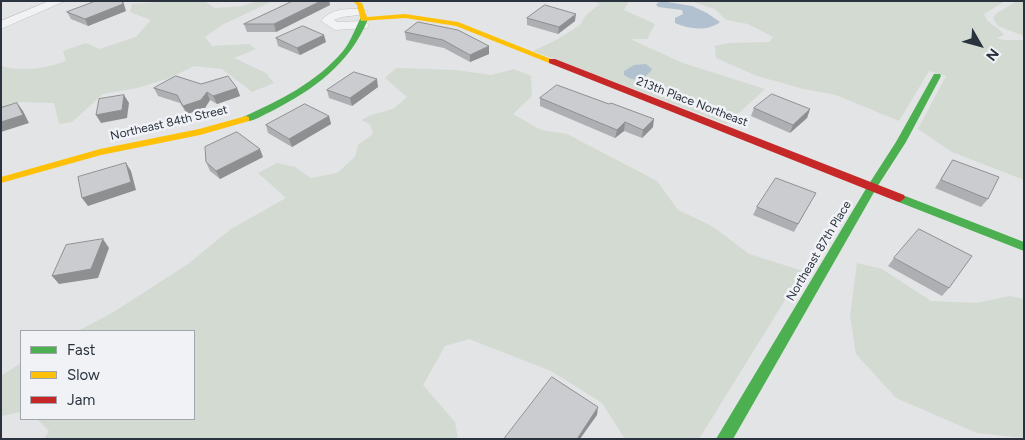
<!DOCTYPE html>
<style>
body{margin:0}
#map{position:relative;width:1025px;height:440px;overflow:hidden;background:#e2e4e6;font-family:Figtree,sans-serif}
canvas{display:block}
.frame{position:absolute;inset:0;border:2px solid #2a323e;pointer-events:none}
.legend{position:absolute;left:20px;top:330px;width:175px;height:90px;box-sizing:border-box;background:#f0f2f6;border:1px solid #a1a5ac;margin:0;padding:6px 9px;list-style:none;font-size:15px;color:#2a323e}
.legend li{display:flex;align-items:center;gap:10px;height:25px}
.legend b{width:25px;border:1px solid #a1a5ac}
.north{position:absolute;left:955px;top:20px;width:50px;height:50px;-webkit-text-stroke:4px #f0f2f6;paint-order:stroke;rotate:128deg;font-size:14px;font-weight:700;line-height:20px;text-align:center;color:#2a323e}
.north::after{content:'';display:block;margin:auto;width:18px;height:22px;background:#2a323e;clip-path:polygon(50% 0,100% 100%,50% 72%,0 100%)}
</style>
<div id="map">
<canvas width="1025" height="440"></canvas>
<div class="frame"></div>
<ul class="legend">
<li><b style="height:6px;background:#4caf50"></b>Fast</li>
<li><b style="height:6px;background:#ffc107"></b>Slow</li>
<li><b style="height:6px;background:#c62828"></b>Jam</li>
</ul>
<div class="north">N</div>
</div>
<script>
const g = document.querySelector('canvas').getContext('2d');
g.lineJoin = 'round';
function fill(path, color) {
  g.fillStyle = color;
  g.fill(path, 'evenodd');
}
function strokePath(path, color, width, dash) {
  g.strokeStyle = color;
  g.lineWidth = width;
  g.lineCap = dash ? 'butt' : 'round';
  g.setLineDash(dash || []);
  g.stroke(path);
}
function write(font, color, halo, rows, align = 'center') {
  g.font = font + ' Figtree,sans-serif';
  g.lineWidth = 5;
  g.setLineDash([]);
  g.textBaseline = 'middle';
  g.strokeStyle = halo;
  g.fillStyle = color;
  for (const [text, x, y, turn = 0] of rows) {
    g.save();
    g.translate(x, y);
    g.rotate((+turn || 0) * Math.PI / 180);
    g.textAlign = isNaN(turn) ? turn : align;
    if (halo) g.strokeText(text, 0, 0);
    g.fillText(text, 0, 0);
    g.restore();
  }
}
const green = new Path2D(`
 M170,1H204L215,8L243,6L256,1H273L222,25L205,37L212,46L249,44L256,49L234,58L266,73L274,83L252,92L222,69L194,66L170,78L137,88L103,94L72,122L59,124L54,103L20,102L1,110V66C24,72 44,69 66,61L63,51L86,43L99,49L136,37L151,20L130,12L132,4Z
 M593,1H629L624,10L655,24L647,39H630L683,63L765,89L727,124L533,51L558,39L580,25L586,15L600,4Z
 M690,1H1005L984,14C987,25 999,26 1004,35L997,38L1004,40H1024V180L952,152L918,129L946,76L929,71L899,121L836,95L804,89L757,76L716,58L715,46L729,43L769,42L773,37L748,24L726,20L715,9Z
 M1017,1H1024V36L998,26L993,18L997,13Z
 M396,68L456,70L491,75L514,69L531,76L532,96L513,114L541,130L567,134L657,181L678,210L712,226L749,254L803,271L699,439H625L602,403L551,371L469,339L445,346L423,385L455,422L458,439H44L49,431L37,419H194V331H78L112,313L188,264L231,229L286,198L258,173L277,163L295,167L311,178L337,173L355,157L358,145L373,134L370,124L361,120L371,115L393,109L407,97L385,78Z
 M857,263L882,269L931,301L977,303L1009,296L1024,299V438L977,433L896,398L856,354L850,316Z
 M21,363V412L1,416V376Z`);
const water = new Path2D(`
 M661,1L692,6L707,13L720,22C707,32 689,29 675,23V18L683,14L682,10L658,7L656,4Z
 M646,64L652,69C645,80 635,83 624,75V71L634,65Z`);
const street = new Path2D(`
 M49,1H65L1,29V21Z
 M362,9L368,12L366,14L342,17L334,20L337,22L363,21L369,25L367,28L335,30L321,21C331,8 347,9 362,9Z`);
const fast = new Path2D(`
 M361,17L368,19C350,64 313,90 272,111C263,115 252,123 243,121V117C279,101 317,82 343,51C351,41 355,29 361,17Z
 M934,74H940L941,76L906,142L877,187L733,439H716L867,187L896,142Z
 M900,194L1024,242V251L896,201L895,198L896,195Z`);
const slow = new Path2D(`
 M353,1L362,3L367,17L405,14L458,22L556,61L549,63L456,26L405,18L361,21L357,5Z
 M246,116L249,117V121L200,135L101,155L1,183V177L100,149L199,129Z`);
const jam = new Path2D(`
 M549,59H555L904,195L905,198L900,202L896,201L549,63Z`);
const wall = new Path2D(`
 M293,1H329L330,5L276,32H247L244,24Z
 M126,11L88,26L71,19L67,12Z
 M527,18L575,21L558,34L527,25Z
 M418,22L489,54L470,62L444,48L406,40L405,32Z
 M276,38L326,42L300,55L278,46Z
 M201,84L237,88L240,96L217,104L210,100L205,108L187,114L180,103L158,96L154,88Z
 M378,87L352,106L329,98L327,90Z
 M540,98L653,127L642,138L624,131L615,138L540,106Z
 M754,108L810,109L807,118L790,133L751,116Z
 M329,116L331,124L292,147L268,133L266,125Z
 M263,157L220,179L210,171L206,162Z
 M953,160L988,199L981,207L935,188Z
 M811,201L794,232L753,215L757,207Z
 M894,258L949,288L942,296L888,266Z`);
const shadedWall = new Path2D(`
 M123,1L126,11L88,26L85,19Z
 M321,1H329L330,5L276,32L274,24Z
 M576,14L575,21L558,34L559,27Z
 M324,35L326,42L300,55L297,48Z
 M489,46V54L470,62V55Z
 M377,79L378,87L352,106L350,98Z
 M237,88L240,96L217,104L213,96Z
 M207,92L210,100L205,108L187,114L183,106Z
 M124,95L129,103L127,118L101,123L96,115Z
 M17,103L23,111L29,123L1,132V122Z
 M810,109L807,118L790,133L793,125Z
 M329,116L331,124L292,147L289,139Z
 M654,119L653,127L642,138L643,130Z
 M625,122L624,131L615,138L617,130Z
 M260,149L263,157L220,179L216,171Z
 M126,163L131,171L136,190L88,206L82,198Z
 M103,239L109,248L98,278L59,284L52,276Z
 M598,407L597,415L580,439H577Z`);
const building = new Path2D(`
 M96,1H122L123,4L85,19L67,12Z
 M293,1H321L274,24H244Z
 M545,5L576,14L559,27L527,18Z
 M418,22L458,30L489,46L470,55L443,40L405,32Z
 M303,26L324,35L297,48L276,38Z
 M354,72L377,79L350,98L327,90Z
 M176,76L201,84L228,76L237,88L213,96L207,92L201,100L183,106L177,95L154,88Z
 M557,85L609,104L611,103L654,119L643,130L625,122L617,130L540,98Z
 M772,94L810,109L793,125L754,108Z
 M124,95L122,110L96,115L99,99Z
 M17,103L23,115L1,122V108Z
 M305,104L329,116L289,139L266,125Z
 M237,132L260,149L216,171L206,162L205,147Z
 M953,160L999,177L988,199L941,180Z
 M126,163L131,182L82,198L78,177Z
 M776,178L816,193L798,224L757,207Z
 M919,229L972,256L949,288L894,258Z
 M103,239L91,269L52,276L66,245Z
 M552,377L598,407L577,439H504Z`);
const streetNames = [
 ["213th Place Northeast",692,102,21],
 ["Northeast 84th Street",169,123,-13],
 ["Northeast 87th Place",819,251,-59]
];
fill(green, '#d3dad2');
fill(water, '#b2c1d0');
strokePath(street, '#c0c2c4', 1);
fill(street, '#f1f2f4');
fill(fast, '#4caf50');
fill(slow, '#ffc107');
fill(jam, '#c62828');
fill(wall, '#aeafb2');
fill(shadedWall, '#8d8f91');
fill(building, '#cacccf');
strokePath(building, '#8d8f91', 1);
write('12px', '#2a323e', '#f0f2f6', streetNames);
</script>
